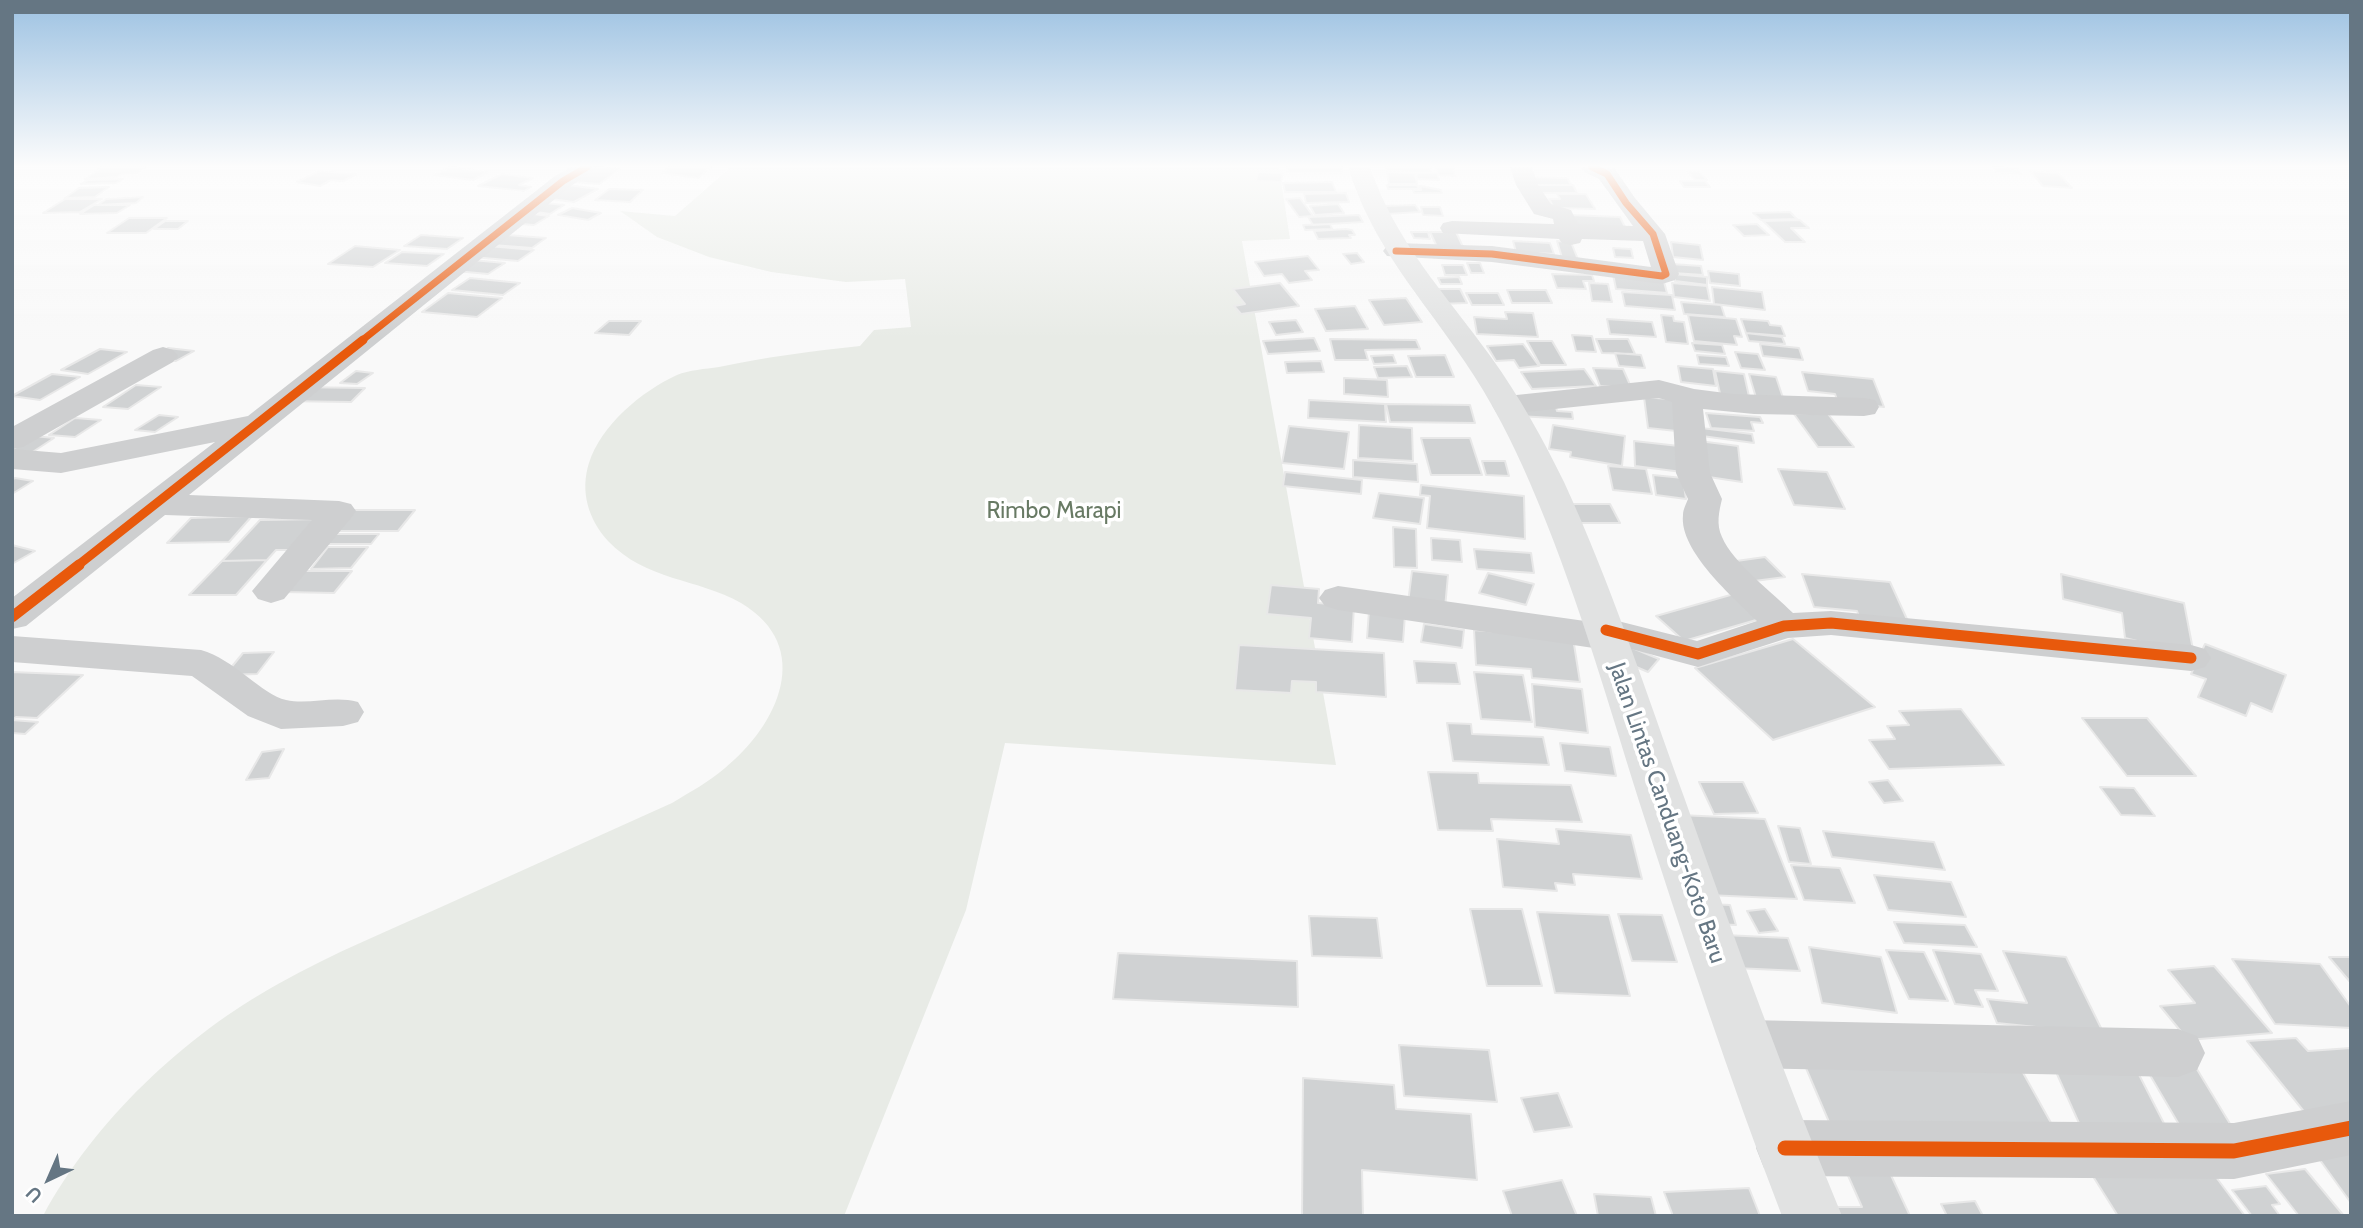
<!DOCTYPE html>
<style>
body{margin:0}
#map{position:relative;width:2363px;height:1228px;overflow:hidden;background:#f9f9f9;font-family:Cabin,sans-serif}
canvas{display:block}
.frame{position:absolute;inset:0;border:14px solid #657683;pointer-events:none}
.north{position:absolute;left:14px;top:1144px;width:70px;height:70px;-webkit-text-stroke:5px #fff;paint-order:stroke;rotate:224deg;font-size:19px;font-weight:700;line-height:28px;text-align:center;color:#657683}
.north::after{content:'';display:block;margin:auto;width:24px;height:32px;background:#657683;clip-path:polygon(50% 0,100% 100%,50% 72%,0 100%)}
</style>
<div id="map">
<canvas width="2363" height="1228"></canvas>
<div class="frame"></div>
<div class="north">U</div>
</div>
<script>
const g = document.querySelector('canvas').getContext('2d');
g.lineJoin = 'round';
function fill(path, color) {
  g.fillStyle = color;
  g.fill(path, 'evenodd');
}
function strokePath(path, color, width, dash) {
  g.strokeStyle = color;
  g.lineWidth = width;
  g.lineCap = dash ? 'butt' : 'round';
  g.setLineDash(dash || []);
  g.stroke(path);
}
function write(font, color, halo, rows, align = 'center') {
  g.font = font + ' Cabin,sans-serif';
  g.lineWidth = 7;
  g.setLineDash([]);
  g.textBaseline = 'middle';
  g.strokeStyle = halo;
  g.fillStyle = color;
  for (const [text, x, y, turn = 0] of rows) {
    g.save();
    g.translate(x, y);
    g.rotate((+turn || 0) * Math.PI / 180);
    g.textAlign = isNaN(turn) ? turn : align;
    if (halo) g.strokeText(text, 0, 0);
    g.fillText(text, 0, 0);
    g.restore();
  }
}
const green = new Path2D(`
 M731,167H1279L1290,239L1242,241L1336,765L1005,743L966,910L844,1216H43C94,1121 184,1036 278,984C333,953 392,929 450,903C524,870 598,836 672,803C690,792 709,782 725,768C778,725 815,647 741,603C697,578 646,581 608,541C588,519 580,491 589,463C601,425 642,391 677,375C689,370 705,369 719,367C766,357 812,351 860,346L874,330L911,327L905,279L846,282L771,272L709,257L657,237L620,211L675,216Z`);
const building = new Path2D(`
 M102,167H145L138,173L122,174L117,177L85,179Z
 M450,167L488,172L473,180L434,175Z
 M592,167L620,169L599,184L561,181Z
 M669,167H711L698,178L662,173Z
 M1287,167H1342V173L1287,172Z
 M1386,167H1431L1432,173L1387,171Z
 M1436,167H1453L1455,176L1438,175Z
 M1993,167L2018,169L2022,174L1996,172Z
 M319,171L357,174L343,181L331,180L320,186L297,182Z
 M1687,171H1699L1707,180H1695Z
 M2030,171L2058,173L2072,188L2043,186Z
 M1258,172L1283,173L1281,182L1256,181Z
 M1387,172L1415,173L1417,184H1389Z
 M1416,173H1437L1439,180L1417,179Z
 M502,174L533,178L519,185L531,187L524,191L478,186Z
 M1527,177L1567,178L1571,185H1531Z
 M123,179L116,183L81,184L88,180Z
 M1680,181H1705L1710,187H1684Z
 M1332,182L1336,192H1285L1283,183Z
 M560,184L598,189L574,202L535,197Z
 M1387,185H1417L1419,189H1388Z
 M1534,185H1573L1577,193H1538Z
 M1420,186L1441,190L1442,193H1414L1413,190H1421Z
 M109,187L95,197L65,198L79,188Z
 M609,189L643,190L630,202L595,200Z
 M1346,193L1349,202L1306,203L1304,194Z
 M1557,194H1586L1595,209L1554,208L1549,199H1560Z
 M143,197L136,203L98,205L106,199Z
 M1300,198L1313,216L1299,217L1286,199Z
 M65,199H102L80,212L43,213Z
 M536,202L564,205L550,214L522,210Z
 M1338,204L1344,213L1315,215L1310,206Z
 M94,205H130L117,213L80,214Z
 M1415,205L1420,212L1387,214L1383,206Z
 M1421,207H1440L1443,216L1423,215Z
 M572,208L601,213L588,220L558,215Z
 M1790,212L1797,219L1761,220L1753,213Z
 M526,213L549,216L534,225L510,223Z
 M1359,215L1363,222L1313,225L1308,217Z
 M1570,215L1620,217L1627,231L1576,229Z
 M129,218H167L146,233H107Z
 M1800,220L1809,228H1791L1805,242H1785L1763,221Z
 M165,221H188L178,229H154Z
 M1330,224L1332,229L1305,230L1303,225Z
 M1757,224L1769,235L1744,236L1733,225Z
 M1346,229L1352,230L1355,235H1349L1351,238L1318,239L1314,231Z
 M1411,232H1428L1430,239L1414,238Z
 M1430,232H1456L1464,249H1438Z
 M494,234L546,238L532,248L479,244Z
 M421,235L463,238L447,249L404,246Z
 M1513,241L1550,243L1554,254L1516,252Z
 M1557,241L1571,242L1579,262L1563,261Z
 M1671,242L1700,245L1703,260L1673,257Z
 M478,245L534,250L518,261L461,256Z
 M355,246L400,250L373,267L328,264Z
 M1613,248L1631,249L1633,258L1615,257Z
 M402,252L444,254L427,266L385,263Z
 M1357,253L1364,262L1351,264L1343,254Z
 M1308,256L1319,270L1305,271L1312,280L1289,283L1282,274L1264,276L1255,262Z
 M462,259L505,263L488,274L444,270Z
 M1467,263H1480L1484,273H1471Z
 M1671,264L1701,266L1703,275L1673,273Z
 M1442,265H1463L1467,275H1445Z
 M1708,271L1739,274L1740,286L1710,283Z
 M1552,274L1592,275L1594,281H1583L1586,289L1557,288Z
 M1613,274L1663,278L1667,293L1616,289Z
 M1674,274L1707,277V285L1675,281Z
 M1459,277L1462,284H1441L1438,278Z
 M470,278L520,283L503,295L452,290Z
 M1280,283L1299,306L1241,314L1234,306L1245,304L1233,289Z
 M1589,283L1608,284L1612,302L1592,301Z
 M1672,283L1707,286L1710,301L1674,297Z
 M1712,287L1762,292L1765,310L1714,304Z
 M1431,289H1460L1467,303L1437,304Z
 M1507,290H1546L1552,303H1512Z
 M1622,292L1672,295L1675,310L1625,306Z
 M448,293L502,298L477,317L422,312Z
 M1466,293H1498L1504,305H1472Z
 M1406,298L1422,322L1384,325L1369,300Z
 M1681,302L1721,305L1725,317L1684,314Z
 M1355,306L1368,329L1326,331L1315,309Z
 M1505,312L1533,313L1538,337L1477,334L1474,317L1507,319Z
 M1661,315L1673,316L1674,321L1684,322L1688,344L1666,342Z
 M1688,315L1736,319L1742,337L1734,336L1737,345L1694,341Z
 M1607,319L1652,322L1656,337L1610,334Z
 M1741,319L1768,321L1770,325L1781,326L1785,336L1746,333Z
 M1296,320L1303,332L1276,335L1269,322Z
 M609,321H641L629,335L595,333Z
 M1746,333L1782,337L1785,344L1749,341Z
 M1572,335L1592,336L1596,352L1576,351Z
 M1314,338L1320,351L1268,354L1263,341Z
 M1330,339L1416,340L1420,349L1365,350L1368,360H1335Z
 M1596,339H1628L1635,354L1602,353Z
 M1527,341H1552L1566,365H1540Z
 M1692,343L1722,345L1725,354L1695,351Z
 M1523,344L1539,366L1519,368L1514,360L1496,361L1487,346Z
 M1760,344L1799,348L1803,360L1763,356Z
 M168,348L194,351L176,361L151,358Z
 M100,349L127,352L88,374L61,370Z
 M1735,352L1758,354L1765,370L1741,368Z
 M1615,353L1641,355L1645,368L1619,366Z
 M1393,355L1396,363L1374,364L1371,356Z
 M1445,355L1454,377H1416L1408,356Z
 M1697,355L1726,357L1729,366L1699,364Z
 M1321,361L1324,372L1287,373L1285,362Z
 M1407,366L1412,377L1378,378L1374,367Z
 M1678,366L1713,369L1716,386L1681,382Z
 M1593,368L1623,369L1631,387L1600,386Z
 M1584,369L1596,386L1532,389L1521,372Z
 M356,371L373,373L357,384L340,383Z
 M1715,371L1744,374L1750,401L1721,398Z
 M1802,372L1873,379L1884,407L1838,402L1835,394L1808,391Z
 M52,374L80,377L40,400L12,396Z
 M1749,374L1776,377L1785,404L1757,401Z
 M1344,378L1387,380L1388,397L1344,394Z
 M136,385L161,387L128,409L103,407Z
 M295,387L365,388L351,402L280,401Z
 M1644,397L1681,400L1686,432L1648,428Z
 M1309,400L1385,404L1386,422L1308,418Z
 M1386,404L1470,405L1475,423L1390,422Z
 M1515,405L1556,407L1557,411L1572,412L1573,419L1517,416Z
 M1706,413L1760,417L1763,423L1751,422L1754,431L1711,428Z
 M1794,414H1828L1854,447H1818Z
 M159,415L178,417L155,432L135,430Z
 M75,418L101,420L75,437L49,435Z
 M1359,425L1412,428L1413,461L1358,458Z
 M1553,425L1625,436L1622,466L1570,457L1571,452L1549,449Z
 M1289,426L1349,432L1344,469L1282,463Z
 M1701,428L1752,434L1754,443L1702,436Z
 M34,436L54,438L22,459L12,450Z
 M1421,438H1470L1482,475H1431Z
 M1634,441L1679,446L1682,472L1635,466Z
 M1699,441L1738,446L1742,482L1702,476Z
 M1353,460L1417,464L1418,482L1353,477Z
 M1482,461H1505L1509,476L1486,475Z
 M1608,466L1646,469L1652,494L1613,490Z
 M1778,469L1827,472L1845,509L1794,505Z
 M1285,472L1362,480L1361,494L1283,486Z
 M1653,475L1683,478L1686,499L1656,495Z
 M15,478L33,481L12,494V480Z
 M1421,485L1524,496L1525,539L1427,528L1430,496L1420,495Z
 M1379,493L1424,498L1420,524L1373,518Z
 M1569,504H1610L1620,523H1579Z
 M354,510H415L398,531H335Z
 M252,516L229,542L167,543L191,518Z
 M324,519L298,550H276L267,560L222,561L260,520Z
 M1393,527L1416,529L1417,568L1394,567Z
 M332,534H379L371,544H324Z
 M1431,538L1460,540L1462,562L1432,560Z
 M12,545L35,551L12,564Z
 M328,547H368L351,568L311,569Z
 M1474,549L1531,553L1534,573L1477,569Z
 M1765,557L1785,577L1747,582L1729,562Z
 M267,560L236,595H189L222,561Z
 M301,571H352L334,593L283,592Z
 M1412,571L1448,575L1445,608L1408,603Z
 M1488,573L1534,584L1526,605L1479,593Z
 M1802,574L1890,582L1911,628L1862,624L1857,611L1814,607Z
 M2061,574L2184,603L2194,655L2125,638L2122,613L2063,599Z
 M1271,585L1319,589L1318,603L1354,606L1352,642L1309,638L1311,618L1267,614Z
 M1734,594L1763,618L1684,641L1656,616Z
 M1369,611L1405,615L1403,642L1367,638Z
 M1424,624L1464,630L1462,648L1421,642Z
 M1474,630L1573,638L1580,682L1532,678L1531,669L1476,665Z
 M1793,639L1875,707L1773,740L1695,668Z
 M2205,644L2286,675L2272,712L2251,703L2246,716L2198,697L2206,679L2191,674Z
 M1239,645L1384,653L1386,697L1316,692V682L1292,681L1291,693L1235,690Z
 M1630,647L1659,659L1648,672L1620,660Z
 M274,652L257,674L225,675L243,653Z
 M1414,661L1456,663L1460,684L1417,683Z
 M12,672L83,675L37,718L16,717L12,720Z
 M1474,672L1523,675L1532,722L1481,719Z
 M1532,684L1582,689L1588,733L1535,727Z
 M1961,709L2004,765L1889,769L1869,740L1895,739L1887,726L1909,725L1899,711Z
 M2082,718H2147L2196,776H2127Z
 M12,720L38,722L25,734L12,733Z
 M1447,723L1471,724L1472,734L1543,737L1549,765L1453,761Z
 M1560,743L1610,747L1616,776L1565,771Z
 M284,749L269,778L246,780L262,752Z
 M1428,772L1478,773L1479,783L1571,785L1582,822L1491,819L1493,831L1438,830Z
 M1888,780L1903,801L1884,803L1869,782Z
 M1699,782H1743L1758,813L1714,814Z
 M2100,787L2134,788L2155,816L2121,815Z
 M1680,815L1765,819L1797,899L1707,895Z
 M1778,826L1800,828L1811,864L1789,862Z
 M1556,829L1631,835L1642,879L1573,874L1575,885L1555,883L1557,891L1503,887L1497,839L1559,844Z
 M1823,831L1934,842L1945,870L1832,857Z
 M1791,865L1840,868L1855,903L1804,900Z
 M1874,875L1951,882L1966,917L1888,910Z
 M1709,904L1730,905L1736,925L1715,924Z
 M1470,909H1522L1542,986H1487Z
 M1765,909L1778,931L1759,933L1747,911Z
 M1537,912L1609,915L1630,996L1555,993Z
 M1618,914L1662,915L1677,962L1632,961Z
 M1309,916L1377,918L1382,958L1312,956Z
 M1894,922L1965,925L1977,947L1904,943Z
 M1724,935L1788,938L1800,971L1735,968Z
 M1809,947L1881,957L1897,1013L1822,1003Z
 M1886,950L1924,952L1948,1001L1909,999Z
 M1933,950L1981,954L1998,991L1975,990L1983,1007L1955,1004Z
 M2003,951L2066,957L2104,1034L1997,1023L1987,999L2027,1003Z
 M1118,953L1297,961L1298,1007L1113,999Z
 M2329,957H2351V983Z
 M2232,959L2320,964L2351,1007V1028L2275,1024Z
 M2214,966L2272,1033L2188,1040L2160,1006L2195,1003L2168,970Z
 M2296,1038L2308,1051L2351,1048V1111L2306,1114L2247,1041Z
 M1399,1045L1489,1050L1497,1102L1404,1096Z
 M2048,1054L2133,1063L2173,1141L2083,1132Z
 M2140,1058L2192,1061L2238,1137L2184,1133Z
 M1803,1061L2017,1062L2055,1130L1832,1129Z
 M1303,1078L1394,1085L1396,1109L1471,1114L1477,1180L1362,1170L1363,1216H1302Z
 M1558,1093L1572,1127L1534,1132L1521,1098Z
 M2307,1142H2351V1203Z
 M2204,1161L2245,1216H2118L2089,1170Z
 M2305,1169L2344,1216H2299L2266,1174Z
 M1846,1171H1889L1910,1216H1834L1831,1207H1862Z
 M1562,1180L1577,1216H1512L1503,1191Z
 M2266,1186L2280,1204L2272,1205L2280,1216H2252L2232,1190Z
 M1749,1188L1760,1216H1673L1664,1192Z
 M1594,1194L1651,1197L1656,1216H1598Z
 M1975,1201L1983,1216H1947L1941,1204Z`);
const minor = new Path2D(`
 M571,167H598L571,186L189,495L339,501L351,504L356,511L351,518L284,599L271,603L258,599L252,591L312,520L165,515L26,626L12,629V598L215,442L61,473L12,469V427L153,350L163,347L173,350L178,356L173,362L23,447L13,449L61,453L248,416L555,176Z
 M1510,167H1532L1538,185L1551,204L1571,210L1578,224L1633,226L1599,179L1584,172L1581,167L1615,169L1635,198L1665,234L1679,274L1675,280L1662,284L1492,262L1387,256L1383,251L1387,246L1396,243L1492,246L1651,267L1643,241L1582,239L1580,243L1571,245L1562,243L1559,239L1443,233L1440,228L1443,223L1452,221L1554,224L1553,219L1534,214L1516,185Z
 M1659,380L1694,389L1733,394L1864,398L1875,400L1879,407L1875,414L1864,416L1754,414L1703,409L1710,473L1722,499C1719,512 1716,524 1722,537C1733,563 1773,593 1793,613L1831,611L2191,645L2205,649L2211,658L2205,667L2191,671L1831,635L1788,638L1698,667L1620,646L1607,650L1338,610L1325,606L1319,598L1325,590L1338,586L1592,622L1606,618L1697,641L1757,621C1734,598 1679,551 1683,515C1683,510 1686,504 1688,499L1676,473L1672,402L1659,398L1507,414L1496,412L1492,405L1496,398L1507,396Z
 M12,636L201,650C234,659 262,695 286,700C310,705 334,695 358,702L364,712L358,722L343,726L281,729L248,716L192,676L12,662Z
 M1747,1020L2178,1029L2197,1036L2205,1053L2197,1070L2178,1077L1747,1068L1728,1061L1720,1044L1728,1027Z
 M2351,1101V1155L2234,1179L1785,1176L1764,1168L1756,1148L1764,1128L1785,1120L2234,1123Z`);
const major = new Path2D(`
 M1348,167H1370C1396,243 1445,293 1491,357C1519,396 1543,439 1564,482C1611,584 1646,692 1684,797C1734,938 1785,1078 1842,1216H1782C1729,1078 1683,938 1638,798C1605,692 1574,585 1530,483C1512,441 1491,400 1465,362C1421,297 1372,245 1348,167Z`);
const cyclewayFar3 = new Path2D(`
 M1396,251L1492,254L1662,276L1666,274L1653,234L1626,203L1607,174L1592,167
 M360,342L563,181L587,167`);
const cyclewayFar2 = new Path2D(`
 M77,566L363,340`);
const cyclewayFar1 = new Path2D(`
 M12,617L79,565
 M1606,630L1698,654L1784,626L1831,623L2191,658`);
const cycleway = new Path2D(`
 M1785,1148L2234,1151L2351,1128`);
const parkNames = [
 ["Rimbo Marapi",1054,511]
];
const streetNames = [
 ["Jalan Lintas Canduang-Koto Baru",1667,813,71]
];
fill(green, '#e8ebe6');
fill(building, '#d0d2d3');
strokePath(building, '#e8e8e8', 2);
fill(minor, '#cecfd0');
fill(major, '#e1e2e2');
strokePath(cyclewayFar3, '#e8590c', 7);
strokePath(cyclewayFar2, '#e8590c', 9);
strokePath(cyclewayFar1, '#e8590c', 11);
strokePath(cycleway, '#e8590c', 15);
const sky = g.createLinearGradient(0, 0, 0, 339);
sky.addColorStop(0, '#9dc2e2');
sky.addColorStop(0.49, '#fcfcfc');
sky.addColorStop(1, '#fcfcfc00');
g.fillStyle = sky;
g.fillRect(0, 0, 2363, 339);
write('23px', '#687a64', '#fff', parkNames);
write('23px', '#657683', '#fff', streetNames);
</script>
